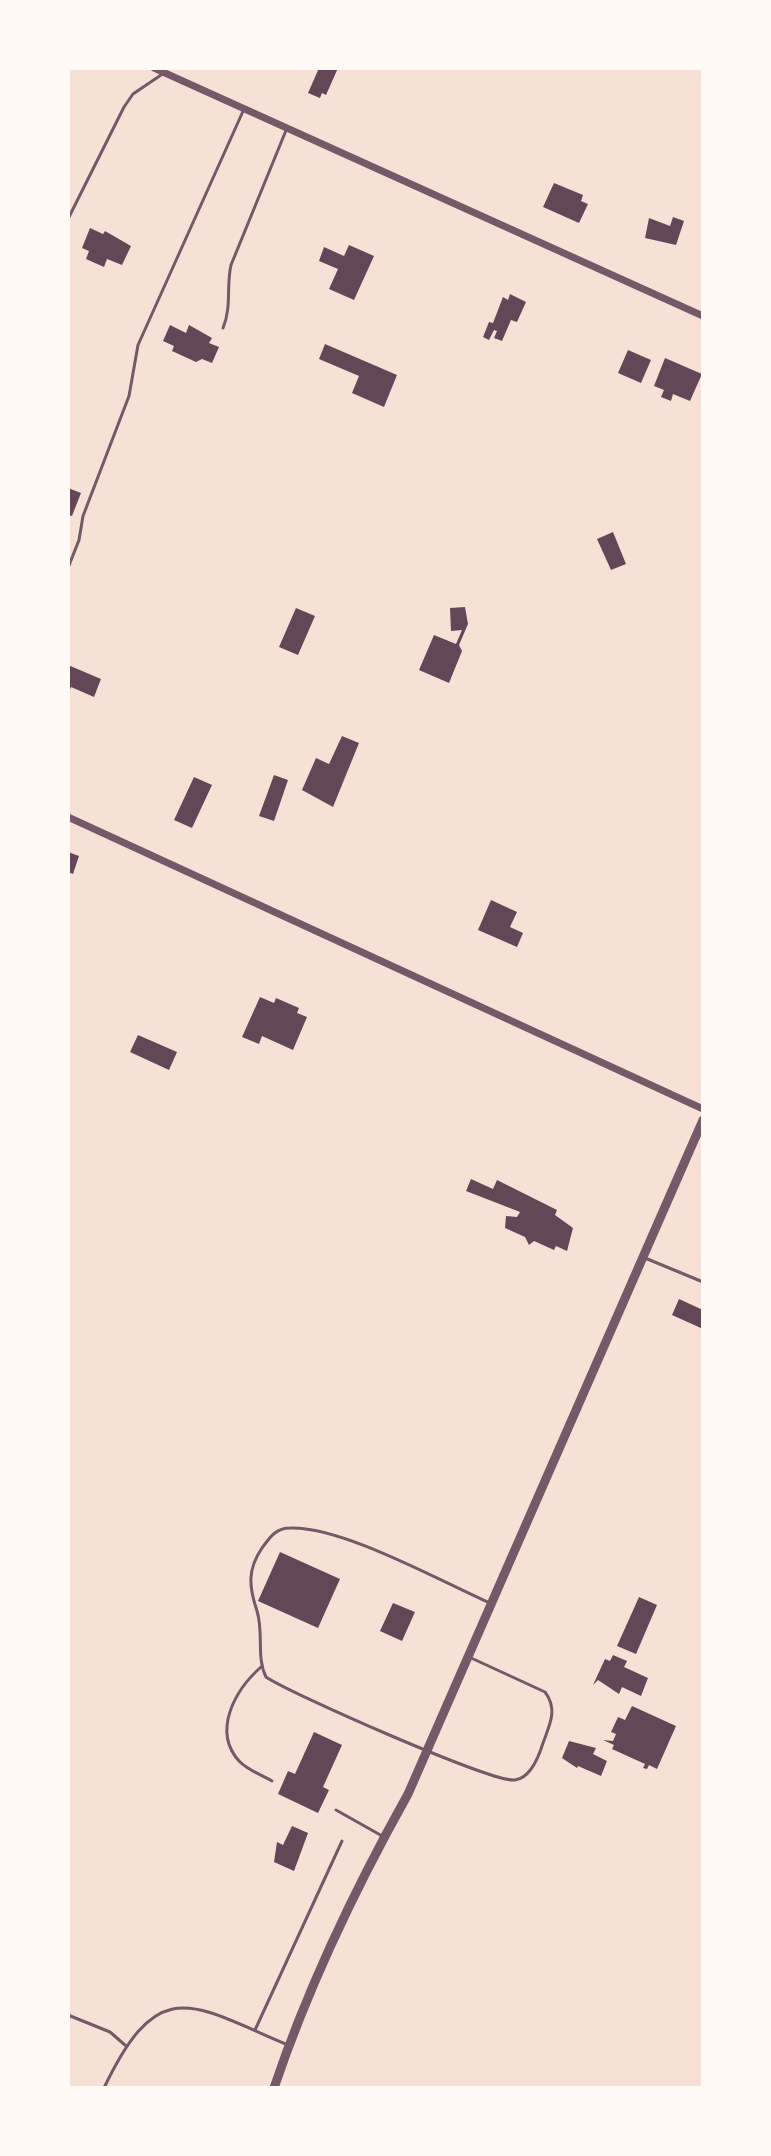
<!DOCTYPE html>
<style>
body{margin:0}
#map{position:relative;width:771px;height:2156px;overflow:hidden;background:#f7e1d7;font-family:"Nunito Sans",sans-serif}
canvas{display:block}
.frame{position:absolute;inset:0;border:70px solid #fffaf5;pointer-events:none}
</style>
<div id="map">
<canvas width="771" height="2156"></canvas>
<div class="frame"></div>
</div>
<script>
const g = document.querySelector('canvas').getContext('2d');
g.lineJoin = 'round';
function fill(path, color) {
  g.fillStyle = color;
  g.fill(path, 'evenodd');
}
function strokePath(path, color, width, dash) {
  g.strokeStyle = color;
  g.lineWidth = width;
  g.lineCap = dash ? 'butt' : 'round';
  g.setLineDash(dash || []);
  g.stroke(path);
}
const building = new Path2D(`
 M319,68H338L326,95L322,93L320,98L308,93Z
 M554,183L583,195L581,201L588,204L579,223L543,207Z
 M673,217L684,221L676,245L645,238L649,218L670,226Z
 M90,228L103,234L105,231L131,246L122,265L107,259L104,267L86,259L89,251L82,248Z
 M349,245L374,256L354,300L329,289L338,269L319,261L324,247L344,256Z
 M510,294L526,302L517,322L511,320L502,341L494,338L497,331L494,330L489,340L483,337L489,322L493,323L503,297L508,300Z
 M170,325L186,333L189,325L212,338L209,343L219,347L212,363L202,359L196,362L172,351L174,346L163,341Z
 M325,344L397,375L384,407L352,393L359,376L319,359Z
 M628,350L651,360L641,383L618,373Z
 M665,358L702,374L690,401L673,394L671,401L661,397L664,390L654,386Z
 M68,488L81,493L72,516L68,515Z
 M613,532L626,564L611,570L597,539Z
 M465,607L468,624L459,645L462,651L449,683L419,670L434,635L456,644L462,630L451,631L450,608Z
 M296,608L315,616L298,655L279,647Z
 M68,665L101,679L94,697L71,687L68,695Z
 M342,736L359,743L333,807L302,790L316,758L329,764Z
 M274,775L288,780L274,821L259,816Z
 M194,777L212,785L192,828L174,820Z
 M68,852L79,856L73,874L68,872Z
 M491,900L517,912L510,927L523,933L517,947L478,930Z
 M260,997L274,1003L276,998L299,1008L297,1013L307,1017L293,1050L262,1036L259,1044L242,1037Z
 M138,1035L177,1052L169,1070L130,1052Z
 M471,1179L493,1189L497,1180L557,1210L555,1215L573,1228L567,1251L556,1246L554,1250L534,1241L529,1245L525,1237L505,1228L506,1216L517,1217L520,1212L466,1191Z
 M679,1299L703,1310V1329L672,1315Z
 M280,1552L340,1579L318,1628L258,1601Z
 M639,1597L657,1605L636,1654L617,1646Z
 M393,1603L415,1612L402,1641L380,1631Z
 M613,1655L627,1661L624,1667L648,1678L641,1696L622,1687L619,1694L598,1680L593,1685L605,1659L610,1661Z
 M632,1706L676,1726L657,1769L649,1765L647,1769L643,1768L645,1764L612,1749L614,1745L603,1740L613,1741L616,1734L611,1732L618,1717L625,1720Z
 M314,1732L342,1745L323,1787L329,1790L318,1813L278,1794L288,1771L295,1774Z
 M569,1741L596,1748L593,1754L607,1761L601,1776L578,1766L577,1768L562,1758Z
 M292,1826L308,1833L294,1871L274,1862L277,1842L283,1845Z`);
const service = new Path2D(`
 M68,219L124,107L133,94L164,73
 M223,328C232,306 226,287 231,265L287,128
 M68,568L79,540L83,516L129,396L138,345L244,109
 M645,1258L703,1282
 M469,1657L545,1692C558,1709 550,1724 543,1743C539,1756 531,1778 515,1780C493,1783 291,1694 266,1677C256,1657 264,1633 257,1611C249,1587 247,1570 262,1548C270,1537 276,1528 290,1528C342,1526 440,1581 490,1603
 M261,1667C235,1690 212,1731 239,1761C247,1770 262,1775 272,1781
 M336,1810L384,1837
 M68,2015L110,2032L125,2045
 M255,2030L342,1841
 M104,2088C159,1973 191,2004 288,2045`);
const minor = new Path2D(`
 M154,68L703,316
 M68,817L703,1109`);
const tertiary = new Path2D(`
 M274,2088C308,1987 356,1887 408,1794L703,1120`);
fill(building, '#644757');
strokePath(service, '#755966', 3);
strokePath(minor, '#755966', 7);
strokePath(tertiary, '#755966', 9);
</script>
